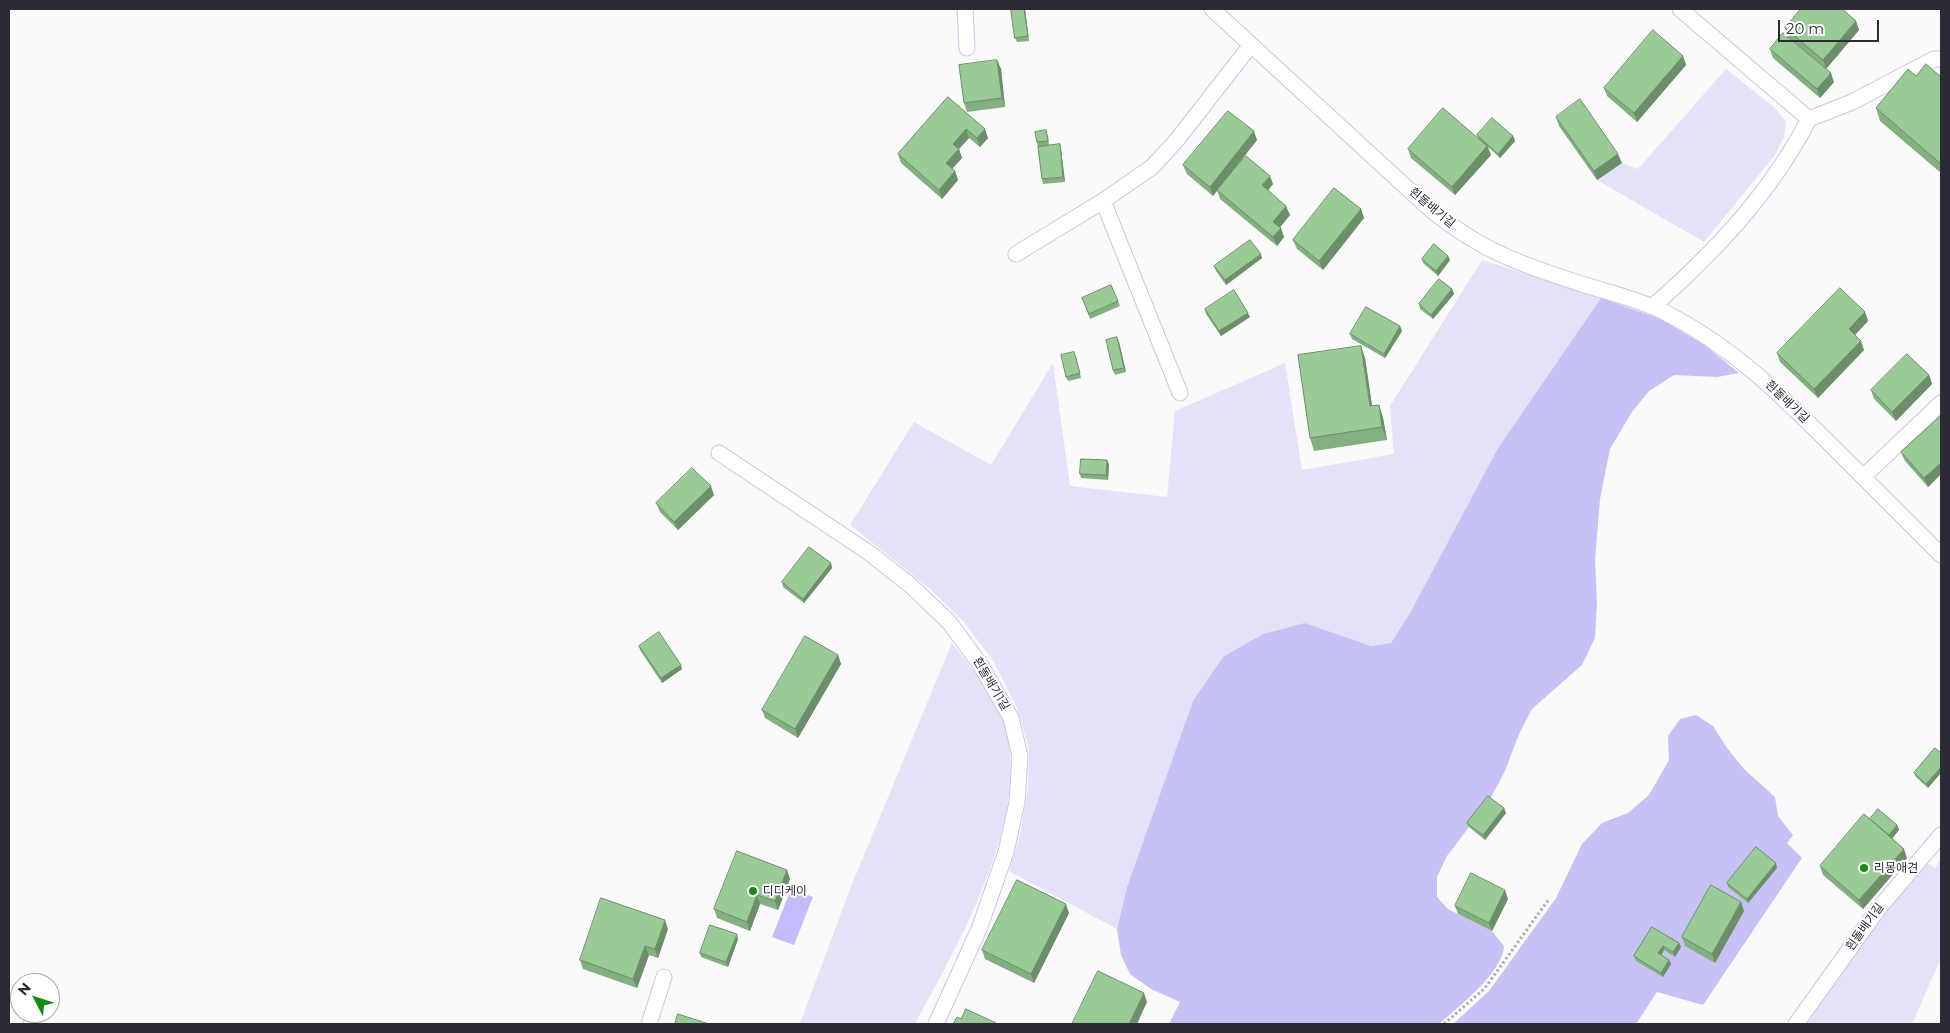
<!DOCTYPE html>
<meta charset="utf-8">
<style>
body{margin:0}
#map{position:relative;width:1950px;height:1033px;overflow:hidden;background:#fafafa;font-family:Montserrat,sans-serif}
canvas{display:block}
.frame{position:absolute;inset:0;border:10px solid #2b2a35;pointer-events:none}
.north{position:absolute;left:10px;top:973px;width:50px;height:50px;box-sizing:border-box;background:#fff;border:1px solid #aaaaae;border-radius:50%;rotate:310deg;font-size:14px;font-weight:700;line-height:20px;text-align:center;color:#2b2a35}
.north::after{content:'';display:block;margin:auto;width:18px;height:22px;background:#178c14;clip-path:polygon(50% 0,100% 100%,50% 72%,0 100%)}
.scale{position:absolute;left:1778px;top:20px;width:101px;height:22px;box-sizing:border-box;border:2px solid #2b2a35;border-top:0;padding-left:6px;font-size:15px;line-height:18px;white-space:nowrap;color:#2b2a35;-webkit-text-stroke:4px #fff;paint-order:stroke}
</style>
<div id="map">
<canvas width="1950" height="1033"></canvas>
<div class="frame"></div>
<div class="north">N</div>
<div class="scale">20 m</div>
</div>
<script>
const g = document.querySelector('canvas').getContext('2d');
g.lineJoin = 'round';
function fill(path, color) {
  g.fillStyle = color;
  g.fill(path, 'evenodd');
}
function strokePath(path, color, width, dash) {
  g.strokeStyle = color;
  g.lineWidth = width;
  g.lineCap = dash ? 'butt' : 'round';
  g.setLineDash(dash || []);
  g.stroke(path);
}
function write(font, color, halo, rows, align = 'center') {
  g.font = font + ' Montserrat,"Noto Sans KR",sans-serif';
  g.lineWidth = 4;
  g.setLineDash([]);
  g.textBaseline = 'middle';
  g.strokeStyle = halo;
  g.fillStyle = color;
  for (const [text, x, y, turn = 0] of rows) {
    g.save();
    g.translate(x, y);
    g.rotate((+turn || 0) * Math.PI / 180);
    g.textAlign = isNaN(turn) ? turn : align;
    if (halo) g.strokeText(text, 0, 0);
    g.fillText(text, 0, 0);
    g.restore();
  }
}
const green = new Path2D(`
 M1726,69L1775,108L1786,122L1784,137L1775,155L1704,242L1597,180L1622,163L1638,169Z
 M1482,260L1601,298L1498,448L1410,613L1391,643L1371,646L1305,623L1193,701L1127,887L1117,929L1009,871L1020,835L1028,789L1029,749L1017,708L994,662L964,622L929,588L850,525L914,422L991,465L1053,363L1070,486L1167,497L1175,411L1285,363L1302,470L1394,454L1390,406Z
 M952,643C967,662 990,690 1000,712C1040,805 959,942 915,1024H800L850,889Z
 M1941,859V958L1912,1024H1807L1879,918L1924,861L1935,868Z`);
const forest = new Path2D(`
 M1601,298L1661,319L1703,344L1739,373L1717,377L1674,375L1649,391L1632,412L1610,449L1600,499L1595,560L1597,603L1595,638L1582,665L1532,709L1519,734L1505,771L1489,801L1447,856L1437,877V897L1448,909L1492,931L1504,946C1502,974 1459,1006 1439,1024H1169L1180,1002L1151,989L1130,974L1121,955L1117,929L1127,887L1193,701L1223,657L1263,634L1305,623L1371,646L1391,643L1410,613L1498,448Z
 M1696,715L1713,726L1727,748L1744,769L1775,797L1778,816L1793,835L1787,843L1802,858L1703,1005L1657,992L1636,1024H1453L1489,991L1556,898L1582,844L1602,823L1628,813L1649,795L1669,760L1668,736L1680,719Z`);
const water = new Path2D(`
 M791,889L813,897L794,945L772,937Z`);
const path = new Path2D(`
 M1444,1024L1485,988L1549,899`);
const service = new Path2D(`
 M965,9L967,48
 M1212,9L1431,210C1445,221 1459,231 1474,240C1507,260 1545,272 1582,284C1610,293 1638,299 1664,312C1732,346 1781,395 1834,448C1870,484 1905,519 1941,555
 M1809,119L1852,102L1934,59H1941
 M1103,201L1180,393
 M1016,254L1103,201L1152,167L1176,141L1251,45
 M1652,307C1713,254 1771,193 1809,119L1680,9
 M719,453L868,552L910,585L949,622L980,664L1011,718L1020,756L1017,802L1006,852L979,929L936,1024
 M1863,477L1941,403
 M31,1024L36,1013
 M649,1024L664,977
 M1796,1024L1879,908L1941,835`);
const wall = new Path2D(`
 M1011,9H1025L1029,41L1017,42L1015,38Z
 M1856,21L1859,30L1826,69L1788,37L1785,28Z
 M1770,49L1834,82L1820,98L1773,58Z
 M1683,56L1686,65L1637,122L1607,96L1604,88Z
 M997,60L1001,69L1005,107L967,112L964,103Z
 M1916,76L1941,77V173L1880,121L1876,108Z
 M948,97L988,138L980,147L969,138L959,149L962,158L952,169L955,171L958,180L942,199L901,163L898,154Z
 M1556,117L1622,163L1597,180L1559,126Z
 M1048,135L1049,145L1060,144L1061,149L1065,182L1043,184L1042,179L1038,147L1037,142Z
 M1477,135L1513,136L1515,141L1500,158L1488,147L1491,155L1455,195L1411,158L1408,149L1478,138Z
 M1257,140L1221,186L1273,184L1268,190L1290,215L1280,227L1284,237L1277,246L1220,199L1217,190L1213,196L1187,174L1183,165Z
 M1361,209L1364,218L1323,270L1297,249L1293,240Z
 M1448,256L1450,260L1438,276L1423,263L1422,259Z
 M1262,258L1226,285L1216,271L1214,266Z
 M1452,289L1454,294L1433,319L1420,309L1419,304Z
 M1082,298L1118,301L1120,306L1090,319Z
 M1205,309L1250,317L1221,336L1206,314Z
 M1865,312L1868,321L1855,335L1864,350L1818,398L1780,362L1777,353Z
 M1402,331L1385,358L1352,339L1350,334Z
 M1119,342L1126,372L1115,375L1113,370Z
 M1076,356L1081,378L1068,381L1066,377Z
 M1365,358L1372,406L1379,405L1383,418L1387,440L1314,451L1310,438Z
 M1929,375L1932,384L1896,421L1874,399L1871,390Z
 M1941,416V474L1928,487L1905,461L1901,452Z
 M1107,460L1109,465L1108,480L1081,478L1080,474Z
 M714,495L678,530L660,512L656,503Z
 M831,563L832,568L804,603L783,587L782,582Z
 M639,646L682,669L662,683L640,650Z
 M838,655L841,664L798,738L765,718L762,710Z
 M1935,748L1928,788L1916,777L1914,773Z
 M1504,808L1506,813L1485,840L1469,827L1467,823Z
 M1870,819L1897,825L1899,830L1892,838L1907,858L1863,909L1823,875L1820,866Z
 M1777,868L1748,903L1728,887L1727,883Z
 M790,879L778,910L760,904L750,931L717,918L714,909Z
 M1508,899L1492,931L1458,914L1455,906Z
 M1741,902L1744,911L1715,963L1685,946L1682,937Z
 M1069,913L1034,983L985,959L982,950Z
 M1652,927L1679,943L1681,947L1675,957L1664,950L1661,955L1669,960L1671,964L1663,977L1636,961L1634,956Z
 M668,929L658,958L649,955L637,988L583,969L580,960Z
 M738,939L728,967L701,957L700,953Z`);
const shadedWall = new Path2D(`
 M1024,9H1025L1029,41L1028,36Z
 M1856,21L1859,30L1826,69L1823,60Z
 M1683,56L1686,65L1637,122L1634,113Z
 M997,60L1001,69L1005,107L1002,98Z
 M1831,73L1834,82L1820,98L1817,89Z
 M966,129L969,138L959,149L962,158L949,172L946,163L953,144Z
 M985,129L988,138L980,147L977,138Z
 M1254,131L1257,140L1213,196L1210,187Z
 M1513,136L1515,141L1500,158L1498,154Z
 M1060,144L1061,149L1065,182L1063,177Z
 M1487,146L1491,155L1455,195L1452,187Z
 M1618,154L1622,163L1597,180L1594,171Z
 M955,171L958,180L942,199L939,190Z
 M1270,176L1273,184L1265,194L1262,185Z
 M1286,206L1290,215L1277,231L1273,222Z
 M1361,209L1364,218L1323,270L1319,261Z
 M1281,228L1284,237L1277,246L1273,237Z
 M1261,254L1262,258L1226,285L1225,280Z
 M1448,256L1450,260L1438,276L1436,271Z
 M1452,289L1454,294L1433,319L1431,315Z
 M1865,312L1868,321L1852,338L1849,329Z
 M1248,313L1250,317L1221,336L1219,331Z
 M1400,326L1402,331L1385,358L1384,354Z
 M1117,337L1119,342L1126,372L1124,368Z
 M1861,341L1864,350L1818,398L1814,389Z
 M1361,346L1365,358L1374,419L1370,406Z
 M1929,375L1932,384L1896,421L1892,412Z
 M1379,405L1383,418L1387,440L1382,427Z
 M1107,460L1109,465L1108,480L1106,475Z
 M1941,463V474L1928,487L1924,478Z
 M711,486L714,495L678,530L674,522Z
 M831,563L832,568L804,603L803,599Z
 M838,655L841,664L798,738L795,729Z
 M681,665L682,669L662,683L661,678Z
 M1941,767V773L1928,788L1926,784Z
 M1504,808L1506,813L1485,840L1483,835Z
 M1897,825L1899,830L1891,840L1889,835Z
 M1904,849L1907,858L1863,909L1859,900Z
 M1776,863L1777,868L1748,903L1747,899Z
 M787,870L790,879L778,910L775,901Z
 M1505,890L1508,899L1492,931L1489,923Z
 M757,895L760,904L750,931L747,922Z
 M1741,902L1744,911L1715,963L1712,954Z
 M1066,904L1069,913L1034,983L1031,974Z
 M665,920L668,929L658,958L655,949Z
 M737,934L738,939L728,967L726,962Z
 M1679,943L1681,947L1675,957L1673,952Z
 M645,946L649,955L637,988L633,979Z
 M1663,946L1664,950L1660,958L1658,953Z
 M1669,960L1671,964L1663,977L1661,973Z
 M1144,993L1147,1002L1137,1024H1129Z`);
const building = new Path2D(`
 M1011,9H1024L1028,36L1015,38Z
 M1801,9H1842L1856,21L1823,60L1785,28Z
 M1653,30L1683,56L1634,113L1604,88Z
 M1783,33L1831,73L1817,89L1770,49Z
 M997,60L1002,98L964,103L959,65Z
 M1926,64L1941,77V164L1876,108L1908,69L1916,76Z
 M948,97L985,129L977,138L966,129L953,144L959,149L946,163L955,171L939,190L898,154Z
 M1580,99L1618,154L1594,171L1556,117Z
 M1443,108L1487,146L1452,187L1408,149Z
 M1228,111L1254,131L1210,187L1183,165Z
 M1492,118L1513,136L1498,154L1477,135Z
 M1046,130L1048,141L1037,142L1035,132Z
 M1060,144L1063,177L1042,179L1038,147Z
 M1246,156L1270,176L1262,185L1286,206L1273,222L1281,228L1273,237L1217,190Z
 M1334,188L1361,209L1319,261L1293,240Z
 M1250,240L1261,254L1225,280L1214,266Z
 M1434,244L1448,256L1436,271L1422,259Z
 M1439,279L1452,289L1431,315L1419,304Z
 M1111,285L1118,301L1089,314L1082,298Z
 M1840,288L1865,312L1849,329L1861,341L1814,389L1777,353Z
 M1234,290L1248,313L1219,331L1205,309Z
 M1366,307L1400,326L1384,354L1350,334Z
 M1117,337L1124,368L1113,370L1106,340Z
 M1361,346L1370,406L1379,405L1382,427L1310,438L1298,355Z
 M1074,352L1080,373L1066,377L1061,355Z
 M1907,354L1929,375L1892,412L1871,390Z
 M1941,416V463L1924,478L1901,452Z
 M1081,459L1107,460L1106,475L1080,474Z
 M692,468L711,486L674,522L656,503Z
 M809,547L831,563L803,599L782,582Z
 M659,632L681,665L661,678L639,646Z
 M805,636L838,655L795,729L762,710Z
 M1935,748L1941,753V767L1926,784L1914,773Z
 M1488,796L1504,808L1483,835L1467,823Z
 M1878,809L1897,825L1889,835L1870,819Z
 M1864,814L1904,849L1859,900L1820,866Z
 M1756,847L1776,863L1747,899L1727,883Z
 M737,851L787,870L775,901L757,895L747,922L714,909Z
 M1471,873L1505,890L1489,923L1455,906Z
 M1017,880L1066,904L1031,974L982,950Z
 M1711,885L1741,902L1712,954L1682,937Z
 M601,898L665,920L655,949L645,946L633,979L580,960Z
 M710,925L737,934L726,962L700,953Z
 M1652,927L1679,943L1673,952L1663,946L1658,953L1669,960L1661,973L1634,956Z
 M1098,971L1144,993L1129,1024H1072Z
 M966,1009L996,1023L995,1024H953L957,1017L961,1019Z
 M678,1014L709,1024H675Z`);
const markers = [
 [1864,868,5,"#178c14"],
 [753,891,5,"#178c14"]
];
const streetNames = [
 ["흰돌배기길",1432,208,40],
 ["흰돌배기길",1787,402,44],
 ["흰돌배기1길",991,684,59],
 ["흰돌배기길",1865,927,-54]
];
const poiNames = [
 ["리몽애견",1874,868],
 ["디디케이",763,891]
];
fill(green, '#e4e2f8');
fill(forest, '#c7c2f6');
fill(water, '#c3bcfd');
strokePath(service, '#c8c6e4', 17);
strokePath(path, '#afaeb2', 3, [2.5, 2.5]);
strokePath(service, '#fff', 15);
fill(wall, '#84af81');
fill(shadedWall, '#6c8e69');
fill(building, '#9acb96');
strokePath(building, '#6c8e69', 1);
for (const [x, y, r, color] of markers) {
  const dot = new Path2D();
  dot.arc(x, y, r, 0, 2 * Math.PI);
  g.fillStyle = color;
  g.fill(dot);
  strokePath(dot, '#fff', 2);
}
write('12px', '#2b2a35', '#fff', streetNames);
write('12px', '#2b2a35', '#fff', poiNames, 'left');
</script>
